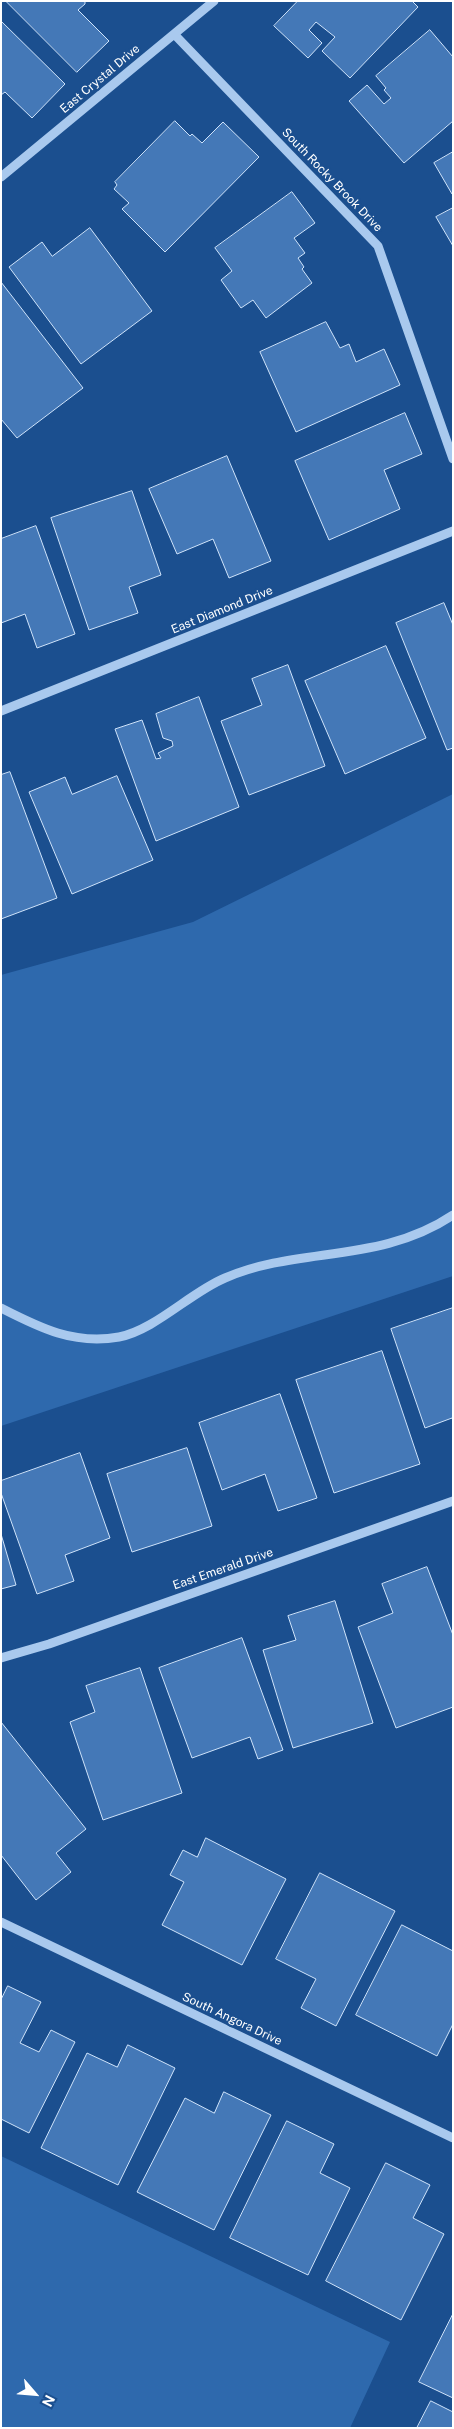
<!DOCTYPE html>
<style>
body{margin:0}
#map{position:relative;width:454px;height:2429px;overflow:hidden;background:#1b4f8f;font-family:"Public Sans",sans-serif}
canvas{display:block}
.frame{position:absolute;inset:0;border:2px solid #fff;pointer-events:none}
.north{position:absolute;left:10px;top:2369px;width:50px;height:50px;-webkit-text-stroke:4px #1b4f8f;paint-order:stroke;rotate:117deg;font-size:14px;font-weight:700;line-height:20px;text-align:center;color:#fff}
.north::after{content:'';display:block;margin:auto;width:18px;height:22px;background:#fff;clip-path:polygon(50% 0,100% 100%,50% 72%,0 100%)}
</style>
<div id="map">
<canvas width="454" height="2429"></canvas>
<div class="frame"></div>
<div class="north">N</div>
</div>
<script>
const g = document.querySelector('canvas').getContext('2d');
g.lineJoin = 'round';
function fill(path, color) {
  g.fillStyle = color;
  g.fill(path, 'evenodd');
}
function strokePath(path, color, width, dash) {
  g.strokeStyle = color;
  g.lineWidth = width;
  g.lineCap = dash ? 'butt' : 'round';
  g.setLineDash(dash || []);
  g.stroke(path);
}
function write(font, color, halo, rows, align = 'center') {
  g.font = font + ' "Public Sans",sans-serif';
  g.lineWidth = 4.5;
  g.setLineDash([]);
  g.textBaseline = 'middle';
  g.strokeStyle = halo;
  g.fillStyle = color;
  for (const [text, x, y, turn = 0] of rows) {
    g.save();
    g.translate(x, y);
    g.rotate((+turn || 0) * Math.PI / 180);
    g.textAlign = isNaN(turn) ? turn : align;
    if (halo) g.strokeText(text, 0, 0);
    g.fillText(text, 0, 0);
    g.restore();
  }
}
const green = new Path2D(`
 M453,794V1276L1,1426V975L193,922Z
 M1,2156L390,2342L350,2428H1Z`);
const building = new Path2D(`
 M6,1H85V4L78,10L109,41L77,72Z
 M298,1H412L418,7L350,78L322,51L335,37L316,22L309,30L322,43L308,58L274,26Z
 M1,21L65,84L32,118L5,92L1,95Z
 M430,30L453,57V121L404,163L349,101L367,85L384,104L391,98L384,90L386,88L376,76Z
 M175,121L190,136L192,134L202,143L223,122L259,157L165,252L122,209L129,203L114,189L117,185L115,182Z
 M453,152V193L452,194L434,163Z
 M292,192L315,223L294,238L305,253L298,258L304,267L302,269L312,283L266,318L253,300L241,308L221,280L232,271L215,248Z
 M453,208V246L436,217Z
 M90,228L152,311L81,364L9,267L42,242L52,256Z
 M1,282L83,388L17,438L1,419Z
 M326,322L340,348L349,344L356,362L384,349L400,385L296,432L260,352Z
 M405,413L422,454L384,470L400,509L329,540L295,461Z
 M227,456L271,561L229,578L213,539L177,554L149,489Z
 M132,491L161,575L129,587L138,613L89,630L51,518Z
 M36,526L75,634L37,648L25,614L1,623V539Z
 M444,603L453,625V748L447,750L396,623Z
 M386,646L426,738L345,774L305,681Z
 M288,665L325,766L249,795L221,721L262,705L252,679Z
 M199,697L239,807L156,841L115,729L142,720L156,759L161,758L158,753L173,746L172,741L163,738L156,714Z
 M10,772L57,898L1,919V775Z
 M117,776L153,860L72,894L29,792L65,777L72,794Z
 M453,1308V1421L452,1418L425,1428L391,1329Z
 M382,1351L420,1464L334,1493L296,1380Z
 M280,1394L317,1498L278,1511L265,1474L222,1490L199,1423Z
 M187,1448L212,1526L132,1552L107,1474Z
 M80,1453L110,1538L65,1555L74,1581L37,1594L1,1493V1481Z
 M1,1534L16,1585L1,1589Z
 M427,1567L453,1635V1707L396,1728L358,1627L393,1613L382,1584Z
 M335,1601L373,1723L293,1748L263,1650L296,1640L288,1616Z
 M242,1638L283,1750L258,1759L250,1737L192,1758L159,1668Z
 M140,1668L182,1793L103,1820L70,1722L95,1712L86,1686Z
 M1,1722L86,1829L56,1853L71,1872L36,1900L1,1855Z
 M206,1838L286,1879L242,1965L162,1925L184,1882L170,1875L183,1850L197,1857Z
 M320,1873L395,1911L336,2026L301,2008L316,1979L276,1959Z
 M402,1925L453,1951V2024L437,2056L356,2015Z
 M8,1986L41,2002L20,2043L39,2052L51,2030L75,2042L29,2133L1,2119V2000Z
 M128,2045L175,2068L118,2185L41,2148L87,2053L117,2067Z
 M224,2092L271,2115L214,2230L137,2192L185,2098L214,2113Z
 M287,2121L334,2144L320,2173L350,2188L308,2275L230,2238Z
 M386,2163L430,2185L413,2218L444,2234L401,2320L326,2281Z
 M453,2314V2398L419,2382Z
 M431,2401L453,2412V2428H417Z`);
const minor = new Path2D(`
 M174,34L378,246L453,459
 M1,177L214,1
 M1,711L453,531
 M1,1308C40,1328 74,1345 119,1337C155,1330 191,1292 225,1278C299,1246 380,1264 453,1215
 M1,1658L49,1644L453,1501
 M1,1922L453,2138`);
const streetNames = [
 ["East Crystal Drive",100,79,-40],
 ["South Rocky Brook Drive",332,180,46],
 ["East Diamond Drive",222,610,-22],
 ["East Emerald Drive",223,1569,-19],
 ["South Angora Drive",232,2019,25]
];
fill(green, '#2e69ad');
fill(building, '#4478b7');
strokePath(building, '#cfe3fa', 1);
strokePath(minor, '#a9c9ee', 9);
write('12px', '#fff', '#1b4f8f', streetNames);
</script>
